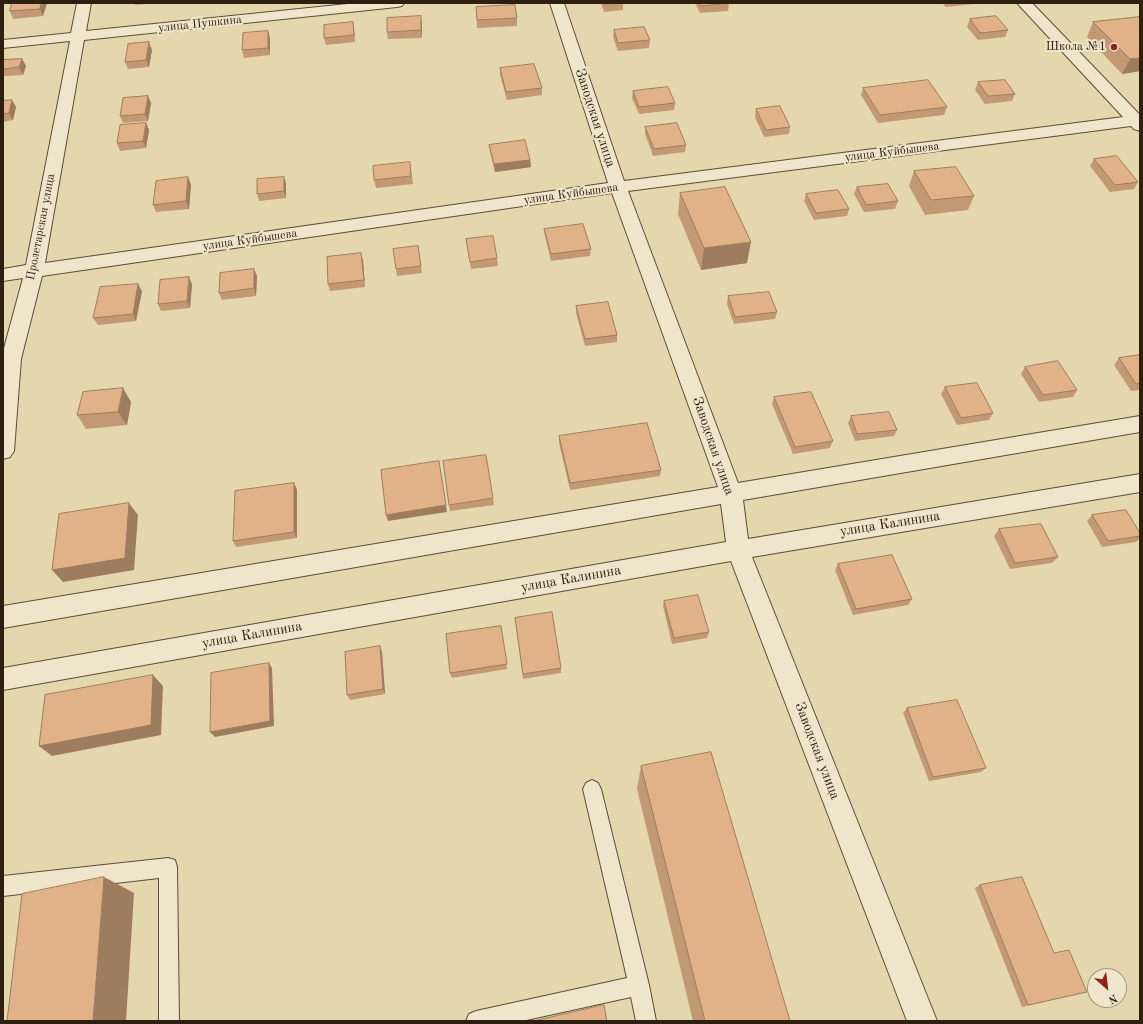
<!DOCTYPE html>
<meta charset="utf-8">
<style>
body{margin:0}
#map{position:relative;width:1143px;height:1024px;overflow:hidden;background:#e5d7ad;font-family:"Old Standard TT",serif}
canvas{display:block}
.frame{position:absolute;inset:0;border:4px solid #2d2010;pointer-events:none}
.north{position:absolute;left:1087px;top:968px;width:40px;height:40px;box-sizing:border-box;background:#eee5ca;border:1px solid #a19680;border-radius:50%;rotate:152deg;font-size:11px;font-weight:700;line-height:16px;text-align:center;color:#2d2010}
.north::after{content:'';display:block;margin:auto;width:14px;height:18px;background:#8f2418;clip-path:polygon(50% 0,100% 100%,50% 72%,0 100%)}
</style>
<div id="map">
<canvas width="1143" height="1024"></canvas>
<div class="frame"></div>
<div class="north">N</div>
</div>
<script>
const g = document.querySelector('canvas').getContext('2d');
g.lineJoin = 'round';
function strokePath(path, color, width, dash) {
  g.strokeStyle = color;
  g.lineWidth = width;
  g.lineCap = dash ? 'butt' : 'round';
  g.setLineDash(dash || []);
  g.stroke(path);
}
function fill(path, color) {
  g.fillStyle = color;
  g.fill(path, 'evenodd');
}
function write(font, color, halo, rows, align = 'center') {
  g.font = font + ' "Old Standard TT",serif';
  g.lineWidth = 4;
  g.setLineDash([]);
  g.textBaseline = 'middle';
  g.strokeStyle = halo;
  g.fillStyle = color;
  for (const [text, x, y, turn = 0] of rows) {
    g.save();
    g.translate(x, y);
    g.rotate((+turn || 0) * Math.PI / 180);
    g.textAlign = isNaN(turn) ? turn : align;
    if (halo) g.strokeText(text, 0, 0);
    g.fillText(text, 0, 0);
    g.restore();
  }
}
const lane = new Path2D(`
 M592,780L598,783L601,789L649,985L656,1021H636L631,997L522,1021H466L469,1014L476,1011L627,978L583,789L586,783Z
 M168,858L175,860L177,867L179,1021H159V878L3,896V876Z`);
const street = new Path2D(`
 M77,3H91L86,31L357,3H404L402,6L397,7L84,40L45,263L608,183L550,3H564L624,181L1123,117L1017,3H1032L1140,115V131L1134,129L1131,126L628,191L738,483L1140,416V432L743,500L748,539L1140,474V492L752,557L937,1021H907L731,561L3,690V668L726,542L721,504L3,628V606L718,487L612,193L42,276L21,359L14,451L10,457L3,459V352L23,278L3,281V269L26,265L70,41L3,48V40L71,33Z`);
const wall = new Path2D(`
 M12,3H47L43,16L13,19L10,11Z
 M135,3H160L135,5Z
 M601,3H623V10L604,12Z
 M695,3H729L728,11L700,13Z
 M942,3H984L946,7Z
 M476,7L517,18V26L477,28Z
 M1140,17V71L1122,74L1087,37L1093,22Z
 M970,19L1008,30L1005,37L978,40L967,27Z
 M353,22L354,29L355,42L326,45L324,38Z
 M422,24V38L388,39L387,32Z
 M614,30L650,40L649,48L618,51L613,37Z
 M270,38V55L244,58L242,50Z
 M152,50L149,67L128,69L125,62Z
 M22,59L26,66L23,75L3,76V60Z
 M500,68L542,88V95L507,100L500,75Z
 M978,82L1015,94L1012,101L985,104L975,90Z
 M863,88L947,107L944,115L878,123L861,95Z
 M633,91L675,103L674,110L639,114L632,98Z
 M148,96L151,103L148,121L123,123L120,116Z
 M12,100L16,107L13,120L3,122V101Z
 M756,109L790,127L789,134L764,137L755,117Z
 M146,123L149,130L146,148L120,151L117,143Z
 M645,127L686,145L685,152L653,156L645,134Z
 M489,145L530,160L531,167L495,172L490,152Z
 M1094,159L1138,182L1134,189L1110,192L1090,166Z
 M410,162L413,184L376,188L374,180Z
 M914,171L974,196L968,210L925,215L909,186Z
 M188,177L191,185L189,209L156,212L153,205Z
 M284,177L286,184V198L259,201L257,194Z
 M857,187L898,201L895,209L864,212L854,194Z
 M680,193L747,263L701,270L678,214Z
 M806,194L849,209L847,216L814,220L804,201Z
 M544,229L591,249L590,256L551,261L545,236Z
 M466,239L497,258L498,266L471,269Z
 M418,246L422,273L397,276L396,269Z
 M363,260L365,287L330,291L328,284Z
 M257,276L256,296L222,300L219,293Z
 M192,284L190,308L161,311L158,304Z
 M142,291L136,321L98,325L93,318Z
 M728,296L777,312L775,319L734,324L727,304Z
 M576,306L617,335V342L585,346L576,313Z
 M1140,355V390L1131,391L1114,365L1119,358Z
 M1025,367L1077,390L1073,397L1039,402L1021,374Z
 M945,387L993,413L989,420L957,425L941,394Z
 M774,397L833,441L830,448L793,454L772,404Z
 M131,402L127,425L86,429L77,415Z
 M851,416L897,430L894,436L855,441L848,423Z
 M559,436L661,470L660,476L570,490L559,443Z
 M294,483L297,490V538L236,547L233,541Z
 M493,498L494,505L450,511L449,505Z
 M1092,515L1140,533V538L1136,542L1102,547L1087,521Z
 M999,529L1058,557L1052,563L1010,569L994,536Z
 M838,564L912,599L908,605L853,615L835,570Z
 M664,601L709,632L707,638L672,644L663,606Z
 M515,618L561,668V673L523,679Z
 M501,626L507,669L452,678L450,673Z
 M380,646L382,652L385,694L350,700L347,695Z
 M907,708L986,768L981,772L929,781L903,713Z
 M641,766L790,1021H693L637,789Z
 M980,885L1087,992L1022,1007L975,888Z`);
const shadedWall = new Path2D(`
 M41,3H47L43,16L40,9Z
 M421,16L422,24V38L421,30Z
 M353,22L354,29L355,42L354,35Z
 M268,31L270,38V55L268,48Z
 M149,42L152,50L149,67L146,60Z
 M1140,58V71L1122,74L1130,59Z
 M22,59L26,66L23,75L19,67Z
 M148,96L151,103L148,121L145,114Z
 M12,100L16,107L13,120L9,113Z
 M146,123L149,130L146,148L143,141Z
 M530,160L531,167L495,172L494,164Z
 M188,177L191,185L189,209L186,201Z
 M284,177L286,184V198L284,191Z
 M751,242L747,263L701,270L704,248Z
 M361,253L363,260L365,287L364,280Z
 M254,269L257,276L256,296L254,288Z
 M189,277L192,284L190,308L187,301Z
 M138,284L142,291L136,321L133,314Z
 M123,388L131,402L127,425L118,412Z
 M440,468L447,512L388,521L386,515Z
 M294,483L297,490V538L294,532Z
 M129,503L138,515L134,570L63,582L52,570Z
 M380,646L382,652L385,694L383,689Z
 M269,663L272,668L274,726L215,737L210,732Z
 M153,675L163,686L161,735L52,756L39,746Z
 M104,877L134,893L126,1021H93Z`);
const building = new Path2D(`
 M12,3H41L40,9L10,11Z
 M604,3H617L604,4Z
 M700,3H729L701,6Z
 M515,5L517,18L477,20L476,7Z
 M421,16V30L387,32V18Z
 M996,16L1008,30L980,33L970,19Z
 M1140,17V58L1130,59L1093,22Z
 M353,22L354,35L324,38V25Z
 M644,27L650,40L618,43L614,30Z
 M268,31V48L242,50L243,33Z
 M149,42L146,60L125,62L128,44Z
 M22,59L19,67L3,69V60Z
 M534,64L542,88L506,92L500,68Z
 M928,80L947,107L880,115L863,88Z
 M1005,80L1015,94L988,96L978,82Z
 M668,87L675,103L639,107L633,91Z
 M148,96L145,114L120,116L123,98Z
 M12,100L9,113L3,114V101Z
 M780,106L790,127L766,130L756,109Z
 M146,123L143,141L117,143L120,125Z
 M677,123L686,145L654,149L645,127Z
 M525,140L530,160L494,164L489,145Z
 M1117,156L1138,182L1115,185L1094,159Z
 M410,162L411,176L374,180L373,166Z
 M956,167L974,196L931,200L914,171Z
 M188,177L186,201L153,205L156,181Z
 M284,177V191L257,194V179Z
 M888,184L898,201L866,205L857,187Z
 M725,187L751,242L704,248L680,193Z
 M838,190L849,209L816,213L806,194Z
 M583,224L591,249L551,254L544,229Z
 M493,236L497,258L470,262L466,239Z
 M418,246L421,266L396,269L393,249Z
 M361,253L364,280L328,284L327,257Z
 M254,269V288L219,293L220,273Z
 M189,277L187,301L158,304L160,280Z
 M138,284L133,314L93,318L100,287Z
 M769,292L777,312L735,317L728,296Z
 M608,302L617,335L585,339L576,306Z
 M1140,355V383L1136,384L1119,358Z
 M1058,361L1077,390L1043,395L1025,367Z
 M977,383L993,413L961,418L945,387Z
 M123,388L118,412L77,415L83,392Z
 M811,392L833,441L795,447L774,397Z
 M889,412L897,430L857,434L851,416Z
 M647,423L661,470L570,483L559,436Z
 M486,455L493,498L449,505L443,461Z
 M439,461L446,505L386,515L381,470Z
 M294,483V532L233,541L235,491Z
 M129,503L125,558L52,570L59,514Z
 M1126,510L1140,533V536L1108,541L1092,515Z
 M1041,524L1058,557L1015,563L999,529Z
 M892,555L912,599L856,609L838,564Z
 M698,595L709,632L674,638L664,601Z
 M552,612L561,668L523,674L515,618Z
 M501,626L507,664L450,673L446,634Z
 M380,646L383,689L347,695L345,652Z
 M269,663L270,721L210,732L211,673Z
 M153,675L151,725L39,746L45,695Z
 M957,700L986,768L933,777L907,708Z
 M711,752L790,1021H705L641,766Z
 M104,877L93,1021H7L22,894Z
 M1022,877L1054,953L1069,950L1087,992L1028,1005L980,885Z
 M604,1005L607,1021H534Z`);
const markers = [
 [1114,47,4,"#8f2418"]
];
const farStreetnames = [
 ["улица Пушкина",200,24,-6],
 ["улица Куйбышева",892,152,-7],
 ["улица Куйбышева",571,194,-8],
 ["Пролетарская улица",41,227,-79],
 ["улица Куйбышева",250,240,-8]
];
const farPoinames = [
 ["Школа №1",1106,47]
];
const streetNames = [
 ["Заводская улица",595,118,72],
 ["Заводская улица",713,446,71],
 ["улица Калинина",890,524,-9],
 ["улица Калинина",571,579,-10],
 ["улица Калинина",252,635,-10],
 ["Заводская улица",817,751,69]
];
strokePath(lane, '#5b4e37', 2);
strokePath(street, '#5b4e37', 2);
fill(lane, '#eee5ca');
fill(street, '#eee5ca');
fill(wall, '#c29974');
fill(shadedWall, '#9e7d5e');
fill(building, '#e1b287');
strokePath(building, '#9e7d5e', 1);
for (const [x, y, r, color] of markers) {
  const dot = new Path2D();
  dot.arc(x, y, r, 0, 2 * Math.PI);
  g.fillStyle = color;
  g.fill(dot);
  strokePath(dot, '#eee5ca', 1.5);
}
write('12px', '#2d2010', '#eee5ca', farStreetnames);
write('12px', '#2d2010', '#eee5ca', farPoinames, 'right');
write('14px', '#2d2010', '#eee5ca', streetNames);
</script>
